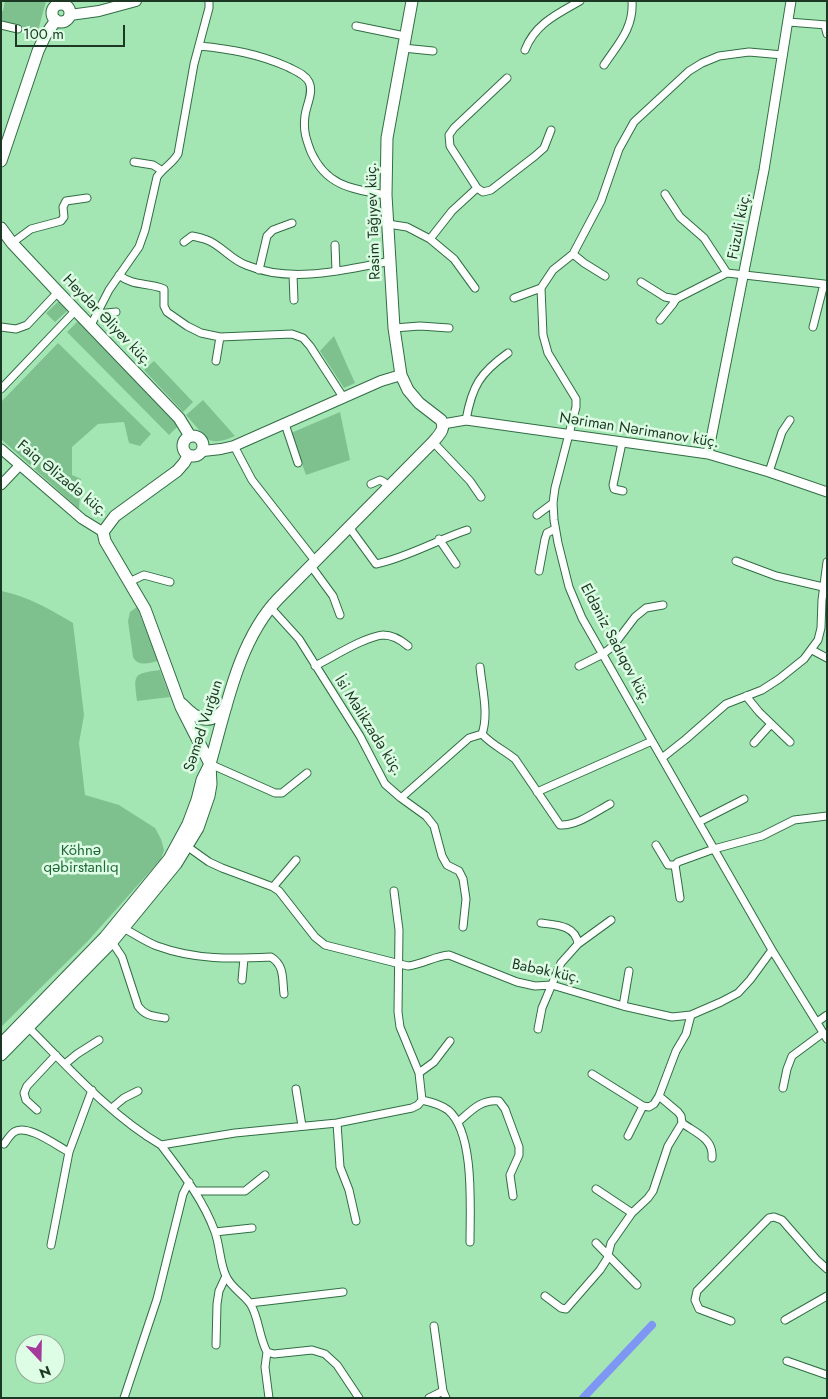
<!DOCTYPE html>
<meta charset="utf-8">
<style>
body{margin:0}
#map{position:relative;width:828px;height:1399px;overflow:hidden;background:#a4e5b4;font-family:Jost,sans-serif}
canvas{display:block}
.frame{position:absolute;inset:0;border:2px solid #1c3723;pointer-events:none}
.north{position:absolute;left:15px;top:1334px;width:50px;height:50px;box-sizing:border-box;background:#ddfee4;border:1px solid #90ae97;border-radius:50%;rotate:159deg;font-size:14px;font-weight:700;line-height:20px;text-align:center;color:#1c3723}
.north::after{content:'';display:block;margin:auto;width:18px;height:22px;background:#a43a9b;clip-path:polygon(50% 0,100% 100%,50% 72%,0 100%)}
.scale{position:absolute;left:15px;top:25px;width:110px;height:22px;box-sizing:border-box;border:2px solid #1c3723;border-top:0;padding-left:6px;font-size:15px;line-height:18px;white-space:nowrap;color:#1c3723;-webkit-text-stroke:4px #ddfee4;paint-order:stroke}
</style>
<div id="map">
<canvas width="828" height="1399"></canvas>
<div class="frame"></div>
<div class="north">N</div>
<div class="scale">100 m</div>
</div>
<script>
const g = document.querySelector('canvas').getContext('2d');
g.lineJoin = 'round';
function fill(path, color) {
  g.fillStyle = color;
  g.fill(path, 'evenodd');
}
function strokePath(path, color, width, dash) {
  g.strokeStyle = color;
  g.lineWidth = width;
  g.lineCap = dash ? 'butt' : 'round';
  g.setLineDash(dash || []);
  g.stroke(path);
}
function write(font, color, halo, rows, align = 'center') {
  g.font = font + ' Jost,sans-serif';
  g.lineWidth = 5;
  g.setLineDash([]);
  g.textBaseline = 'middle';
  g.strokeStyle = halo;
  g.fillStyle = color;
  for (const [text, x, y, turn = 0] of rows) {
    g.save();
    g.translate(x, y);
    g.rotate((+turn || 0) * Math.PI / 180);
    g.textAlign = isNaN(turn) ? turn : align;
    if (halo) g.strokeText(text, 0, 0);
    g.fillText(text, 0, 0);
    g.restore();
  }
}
const green = new Path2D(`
 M5,1H46L38,31L1,21V11H3Z
 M59,301L68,310L55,322L46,313Z
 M78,321L180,424L169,435L67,332Z
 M334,336L355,383L344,388L320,351Z
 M58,343L151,434L140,446L129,443L124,422L98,424L72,447V475L81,479L79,509L1,439V402Z
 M154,361L193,402L183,412L144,370Z
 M203,400L235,436C225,440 217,444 207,439L186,415Z
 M340,412L350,460L306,475L291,433Z
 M1,591C28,596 49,609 73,623L84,715L79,743L85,795L119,805L155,828L161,839L164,850L161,859L87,942L1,1027Z
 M137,607L158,661C149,663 138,667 133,657L128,621L130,612Z
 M160,670L170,697L137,701C134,674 132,674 160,670Z`);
const canal = new Path2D(`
 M583,1398L652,1325`);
const minor = new Path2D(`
 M788,22L827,25
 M1,25L18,29
 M356,26L405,36
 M825,26L827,34
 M199,46C231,49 259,54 288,67C295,71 305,74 309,82C314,92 306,106 305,116C303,130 306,139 311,152C327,187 353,189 386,195
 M403,48L433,51
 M525,50C535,24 557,14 580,1
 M783,55L749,52L719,56L702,63L689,71L634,122L619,149L601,201L573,254L553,270L541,288L543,335L548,353L576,399V407L555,488L553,503L554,520L558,543L569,587L582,618L652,741L772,950L827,1039
 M604,65C618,44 634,28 632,1
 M507,78L454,128L449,135L450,146L477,188L483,192L491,190L535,156L544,148L551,130
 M134,162L153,165L161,170
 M665,194L680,217L704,238L727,273
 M388,224L407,227L430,239L454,259L475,288
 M430,239L452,211L477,188
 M184,242L192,236C197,237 202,238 207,240C221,245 231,260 246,265C292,284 344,270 391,261
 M12,243L31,229L61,221L64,217L63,207L66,201L87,198
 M335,245L336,271
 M573,254L584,263L605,276
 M259,270L267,236L273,230L292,223
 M119,275C134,287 148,282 164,289V306L167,312L187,326L201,333L220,337L292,334L303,338L310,346L343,397
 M293,275L294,300
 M641,282L665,297L676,299
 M514,298L541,288
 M97,314L116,312
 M660,320L673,304L676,299L727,273L824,284L813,327
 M91,325L109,290L139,247L145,230L157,177C163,168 172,164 178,154L194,64L209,8V1
 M1,327L16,329L27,325L58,292
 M394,328L420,326L449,328
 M216,361L220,337
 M1,389L76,310
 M466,420C472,386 480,373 508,353
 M285,424L298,463
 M433,442L470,481L481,497
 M622,443L613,485L614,489L623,491
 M234,446L252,480L316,562
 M769,472L782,432L790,420
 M371,484L380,480L384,482L388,487
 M537,515L553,503
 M349,527L376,564C406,558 437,540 467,530
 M439,539L456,564
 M736,561L776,576L823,587
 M311,566L333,596L340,615
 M539,571L545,539L547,533L555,529
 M129,582L144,575L170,582
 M270,607L299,639L360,736L385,784L401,798L426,816L434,826L442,856L447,865L459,871L463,879L466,899L463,927
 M812,650L827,658
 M315,666C333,657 364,637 383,635C392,635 401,640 408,646
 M579,666L603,654L613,646L635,617L646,608L663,605
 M480,667C482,688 489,714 482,734
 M746,696L759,712L790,742
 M754,743L771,724
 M662,758L686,739L726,704L762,690L779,679L804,659L818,640L821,628L822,600L827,562
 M210,764L275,793H282L307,773
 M537,792L652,741
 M401,798L469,738L482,734C492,745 504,750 515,759L560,825C577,826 595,812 610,804
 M699,822L744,799
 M656,845L668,865H675
 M188,847L209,862L222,868L273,887L279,891L315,937L325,945L408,966C423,964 435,956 449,955L517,982L535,986L552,985L623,1006L672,1017L691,1015L721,1002L738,993L750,980L772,950
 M273,887L296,860
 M394,891L399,930L398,1012L400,1027L419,1073L422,1100
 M680,898L675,865L678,862L714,849L762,836L794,820L827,816
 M123,928C135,934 146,942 157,946C195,960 232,959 271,957C285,966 282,979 284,994
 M112,942L122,957L138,1006C145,1016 153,1016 165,1018
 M578,944L611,920
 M242,980L244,958
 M623,1006L629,971
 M817,1022L827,1015
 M27,1026C68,1067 111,1116 161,1145L235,1133L337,1123L412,1108L418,1105L422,1100
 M538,1029L542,1008L558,970L561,963L578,944C576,925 556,925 541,923
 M65,1064L77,1054L99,1040
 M419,1073L434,1062L450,1041
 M592,1074L643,1106L649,1107L654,1104L659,1096L676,1051L686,1034L691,1015
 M783,1088L787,1069L792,1056L823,1033
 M296,1089L302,1126
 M422,1100C431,1102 441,1105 448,1110C475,1133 470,1208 470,1242
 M112,1108L124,1098L138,1091
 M37,1110L26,1100L24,1093L27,1086L56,1055
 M458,1122C471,1111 481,1099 499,1101L505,1109L519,1147V1155L510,1175L513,1196
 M337,1123L340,1167L349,1190L356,1221
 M682,1123C696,1133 714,1139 712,1158
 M628,1136L643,1106
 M4,1144C7,1140 10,1135 14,1132C27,1123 57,1146 69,1152
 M161,1145C182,1173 203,1199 215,1232C220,1246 220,1264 226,1276C231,1288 245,1295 251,1305C259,1319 259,1337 267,1352L274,1354L312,1350L325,1354L337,1365L359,1398
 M596,1189L632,1213
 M195,1191H245L265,1175
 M215,1232L252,1228
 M596,1243L637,1285
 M51,1245L69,1152L92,1090
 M545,1296L561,1308L566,1309L600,1270L607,1259L611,1243L632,1213L648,1198L653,1191L668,1146L682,1123L681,1116L678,1112L659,1096
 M250,1303L343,1292
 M785,1320L827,1296
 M731,1321L699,1309L695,1300L697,1291L769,1218L774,1217L782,1220L816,1259L827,1269
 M434,1326L443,1391L446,1398
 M216,1345L217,1304L219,1291L226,1276
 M267,1352L265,1367L269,1398
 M787,1361L827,1375
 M124,1398L157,1299L183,1194L189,1182
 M429,1398L443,1391`);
const tertiary = new Path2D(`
 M443,424L466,420L708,454L769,472L827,492
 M1,449L82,519L103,532
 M708,454L764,170L791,1
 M1,485L19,466`);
const secondary = new Path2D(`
 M70,15L99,11L136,1
 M203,451L221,449L234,446L381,381L401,375`);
const primary = new Path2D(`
 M52 13a9 9 0 1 1 18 0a9 9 0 1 1-18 0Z
 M1,161L38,51L45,36L56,20
 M1,228L12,243L58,292L179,418L190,436
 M183 446a10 10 0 1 1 20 0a10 10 0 1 1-20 0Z
 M182,704C197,720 211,727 226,707
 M1,1044L105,937L169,859L188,824L197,800L202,780L210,764C226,709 238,641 278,599L433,442C439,435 446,429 441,420L419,403L408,390L401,375L394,328L386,195L387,138L412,1
 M1,1055L112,942L176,864L198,828L209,796L211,784L210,764L181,707L145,609L105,541L103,532L115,516L177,471L184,463L188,456`);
const streetNames = [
 ["Rasim Tağıyev küç.",374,221,-92],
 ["Füzuli küç.",740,226,-79],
 ["Heydər Əliyev küç.",107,321,46],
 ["Nəriman Nərimanov küç.",639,431,9],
 ["Faiq Əlizadə küç.",62,479,39],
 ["Eldəniz Sadıqov küç.",615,644,62],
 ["Səməd Vurğun",204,726,-72],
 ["İsi Məlikzadə küç.",368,726,58],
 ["Babək küç.",546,972,12]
];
const parkNames = [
 ["Köhnə",81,851],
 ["qəbirstanlıq",81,868]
];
fill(green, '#7ec18f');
strokePath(canal, '#7e97f5', 8);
strokePath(minor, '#306e43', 9);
strokePath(tertiary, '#306e43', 11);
strokePath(secondary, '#306e43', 12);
strokePath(primary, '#306e43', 13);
strokePath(minor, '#fff', 7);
strokePath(tertiary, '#fff', 9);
strokePath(secondary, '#fff', 10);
strokePath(primary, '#fff', 11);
write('15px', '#1c3723', '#ddfee4', streetNames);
write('15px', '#1f6738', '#ddfee4', parkNames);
</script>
